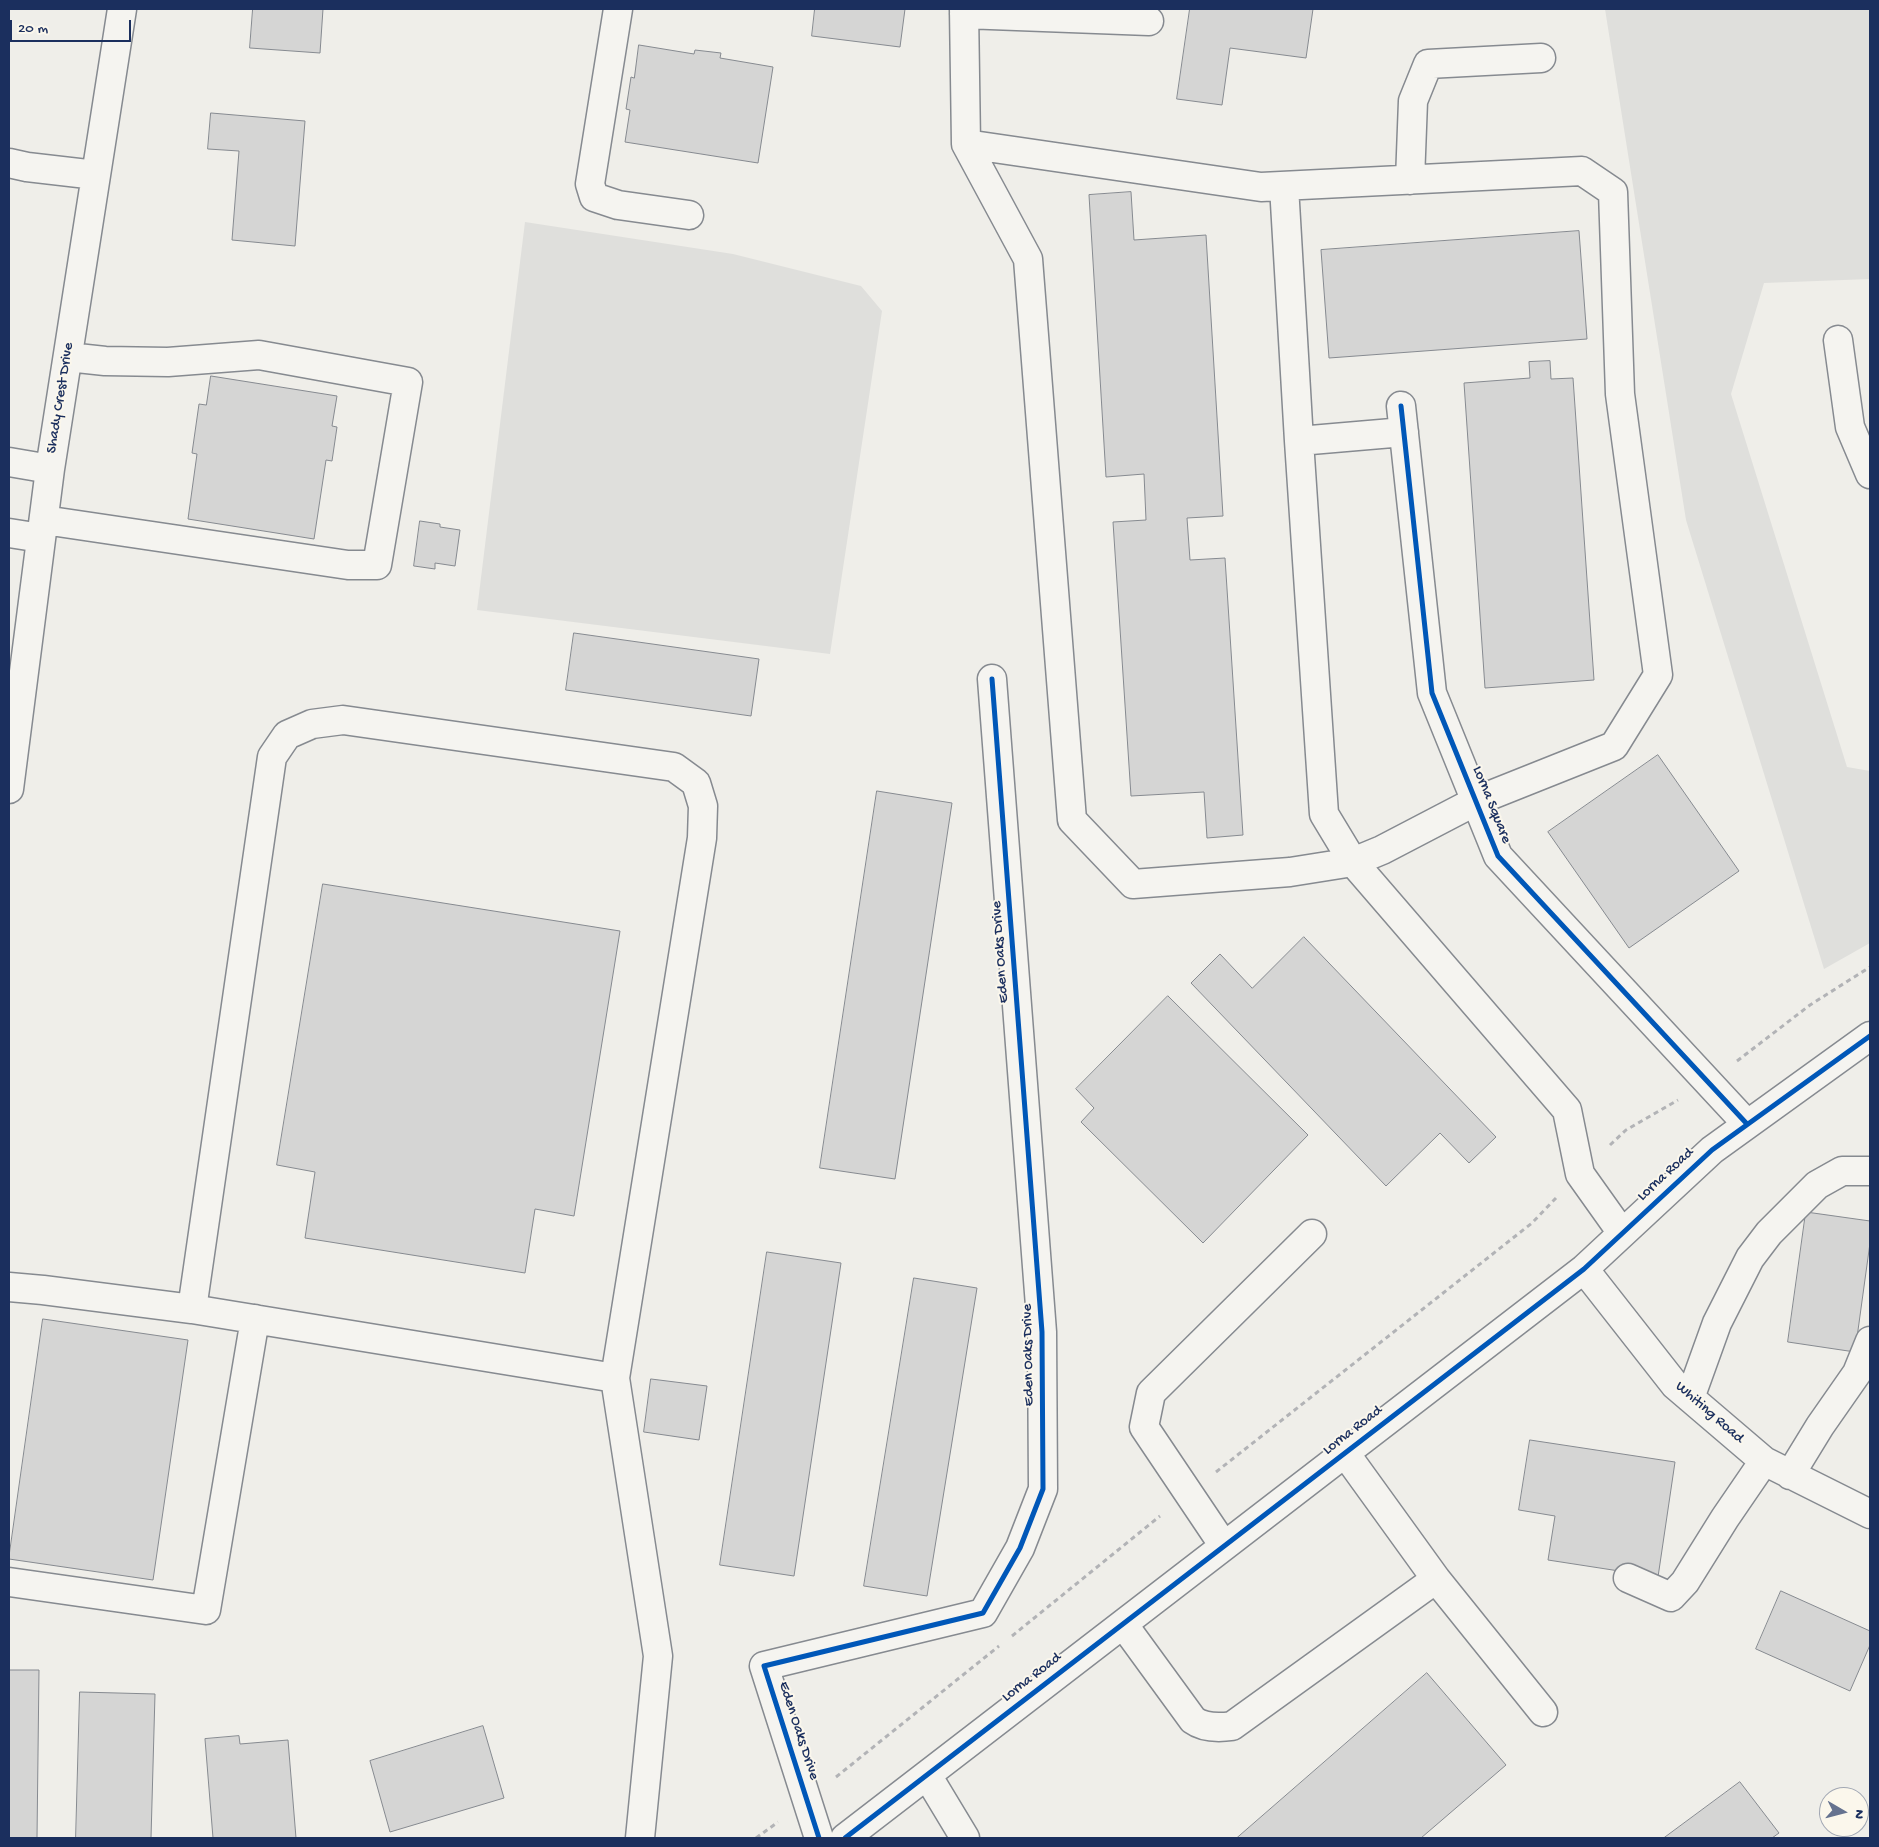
<!DOCTYPE html>
<style>
body{margin:0}
#map{position:relative;width:1879px;height:1847px;overflow:hidden;background:#efeee9;font-family:"Gochi Hand",sans-serif}
canvas{display:block}
.frame{position:absolute;inset:0;border:10px solid #1b2f5e;pointer-events:none}
.north{position:absolute;left:1819px;top:1787px;width:50px;height:50px;box-sizing:border-box;background:#fbf7ec;border:1px solid #a1a7b3;border-radius:50%;rotate:98deg;font-size:14px;font-weight:700;line-height:20px;text-align:center;color:#1b2f5e}
.north::after{content:'';display:block;margin:auto;width:18px;height:22px;background:#65728f;clip-path:polygon(50% 0,100% 100%,50% 72%,0 100%)}
.scale{position:absolute;left:10px;top:20px;width:121px;height:22px;box-sizing:border-box;border:2px solid #1b2f5e;border-top:0;padding-left:6px;font-size:15px;line-height:18px;white-space:nowrap;color:#1b2f5e;-webkit-text-stroke:4px #fbf7ec;paint-order:stroke}
</style>
<div id="map">
<canvas width="1879" height="1847"></canvas>
<div class="frame"></div>
<div class="north">N</div>
<div class="scale">20 m</div>
</div>
<script>
const g = document.querySelector('canvas').getContext('2d');
g.lineJoin = 'round';
function fill(path, color) {
  g.fillStyle = color;
  g.fill(path, 'evenodd');
}
function strokePath(path, color, width, dash) {
  g.strokeStyle = color;
  g.lineWidth = width;
  g.lineCap = dash ? 'butt' : 'round';
  g.setLineDash(dash || []);
  g.stroke(path);
}
function write(font, color, halo, rows, align = 'center') {
  g.font = font + ' "Gochi Hand",sans-serif';
  g.lineWidth = 4;
  g.setLineDash([]);
  g.textBaseline = 'middle';
  g.strokeStyle = halo;
  g.fillStyle = color;
  for (const [text, x, y, turn = 0] of rows) {
    g.save();
    g.translate(x, y);
    g.rotate((+turn || 0) * Math.PI / 180);
    g.textAlign = isNaN(turn) ? turn : align;
    if (halo) g.strokeText(text, 0, 0);
    g.fillText(text, 0, 0);
    g.restore();
  }
}
const green = new Path2D(`
 M1605,9H1870V279L1764,283L1731,394L1847,767L1870,771V943L1824,969L1686,520Z
 M525,222L733,254L861,286L882,311L830,654L477,610Z`);
const building = new Path2D(`
 M253,9H323L320,53L250,48Z
 M815,9H905L900,47L812,36Z
 M1190,9H1313L1306,58L1230,48L1222,105L1177,99Z
 M639,45L694,54L695,50L721,53L720,58L773,67L758,163L625,142L630,110L626,109L631,77L634,78Z
 M211,113L305,121L295,246L232,240L239,151L208,149Z
 M1131,192L1134,240L1206,235L1223,516L1187,518L1190,560L1225,558L1243,835L1207,838L1204,792L1131,796L1113,522L1146,520L1144,474L1106,477L1089,195Z
 M1579,231L1587,339L1329,358L1321,250Z
 M1550,361L1551,379L1573,378L1594,680L1485,688L1464,383L1530,378L1529,362Z
 M211,376L337,396L332,426L337,427L332,461L326,460L314,539L188,519L197,454L192,453L199,404L206,405Z
 M420,521L440,524V527L460,530L455,566L435,563V569L414,566Z
 M574,633L759,659L751,716L566,690Z
 M1658,755L1739,871L1629,948L1548,832Z
 M877,791L952,803L895,1179L820,1168Z
 M323,884L620,931L574,1216L535,1209L525,1273L305,1238L315,1172L277,1165Z
 M1304,937L1496,1137L1469,1163L1440,1133L1386,1186L1191,983L1220,954L1252,988Z
 M1168,996L1308,1135L1203,1243L1081,1122L1094,1108L1076,1089Z
 M1806,1212L1870,1221V1243L1855,1352L1788,1342Z
 M767,1252L841,1263L794,1576L720,1565Z
 M914,1278L977,1288L927,1596L864,1586Z
 M43,1319L188,1340L153,1580L9,1559Z
 M651,1379L707,1386L699,1440L644,1432Z
 M1530,1440L1675,1462L1658,1577L1548,1560L1555,1516L1519,1510Z
 M1781,1591L1870,1631V1645L1850,1691L1756,1649Z
 M9,1670H39L37,1838H9Z
 M1427,1673L1506,1765L1421,1838H1237Z
 M80,1692L155,1694L151,1838H76Z
 M483,1726L504,1798L390,1832L370,1761Z
 M239,1736L240,1744L288,1740L296,1838H213L205,1739Z
 M1740,1782L1779,1833L1772,1838H1664Z`);
const path = new Path2D(`
 M1737,1061L1810,1005L1870,967
 M1610,1145L1626,1130L1678,1100
 M1216,1472L1532,1223L1556,1198
 M1012,1636L1160,1516
 M836,1777L999,1646
 M756,1838L778,1822`);
const minor = new Path2D(`
 M618,9L590,184L594,197L618,205L689,215
 M964,9L966,144L1028,259L1072,820L1133,884L1290,872L1353,862L1382,850L1476,801L1614,746L1658,675L1620,394L1613,192L1582,171L1261,187L966,144
 M964,14L1149,21
 M9,163L27,167L96,175
 M1410,180L1413,101L1428,64L1541,58
 M1284,186L1299,441
 M1838,340L1850,427L1870,474
 M1401,406L1432,693L1498,856L1747,1124
 M1404,432L1299,441L1324,814L1353,862L1567,1110L1580,1174L1622,1233
 M9,462L50,469
 M44,520L348,565H377L408,382L259,355L168,362L105,361L68,357
 M9,533L41,538
 M9,789L50,469L122,9
 M1584,1269L1675,1385L1764,1461L1870,1514
 M9,1287L43,1290L192,1309
 M615,1378L192,1309L272,757L287,735L312,724L343,720L674,767L696,783L703,806L702,838L615,1378L658,1656L640,1838
 M1690,1398L1717,1323L1750,1258L1769,1233L1817,1185L1842,1171H1870
 M1790,1475L1820,1426L1857,1373L1870,1341
 M1224,1546L1144,1427L1151,1393L1312,1234
 M1628,1578L1671,1597L1685,1582L1725,1518L1764,1461
 M1436,1579L1543,1712
 M9,1582L206,1610L255,1319
 M1123,1624L1193,1720C1204,1728 1218,1728 1232,1726L1436,1579L1345,1453
 M927,1775L965,1838
 M819,1838L764,1666L983,1613L1020,1548L1043,1489L1042,1332L992,679
 M845,1838L1584,1269L1712,1150L1870,1036`);
const cycleway = new Path2D(`
 M1401,406L1432,693L1498,856L1747,1124
 M819,1838L764,1666L983,1613L1020,1548L1043,1489L1042,1332L992,679
 M845,1838L1584,1269L1712,1150L1870,1036`);
const streetNames = [
 ["Shady Crest Drive",61,398,-81],
 ["Lorna Square",1491,805,68],
 ["Eden Oaks Drive",1001,952,-94],
 ["Lorna Road",1666,1175,-43],
 ["Eden Oaks Drive",1029,1355,-91],
 ["Whiting Road",1709,1413,41],
 ["Lorna Road",1353,1431,-38],
 ["Lorna Road",1032,1678,-38],
 ["Eden Oaks Drive",798,1731,72]
];
fill(green, '#dfdfdc');
fill(building, '#d5d5d4');
strokePath(building, '#868a90', 1);
strokePath(minor, '#868a90', 31);
strokePath(path, '#b2b3b6', 3, [5, 4]);
strokePath(minor, '#f5f4f0', 28);
strokePath(cycleway, '#0057b8', 5);
write('15px', '#1b2f5e', '#fbf7ec', streetNames);
</script>
